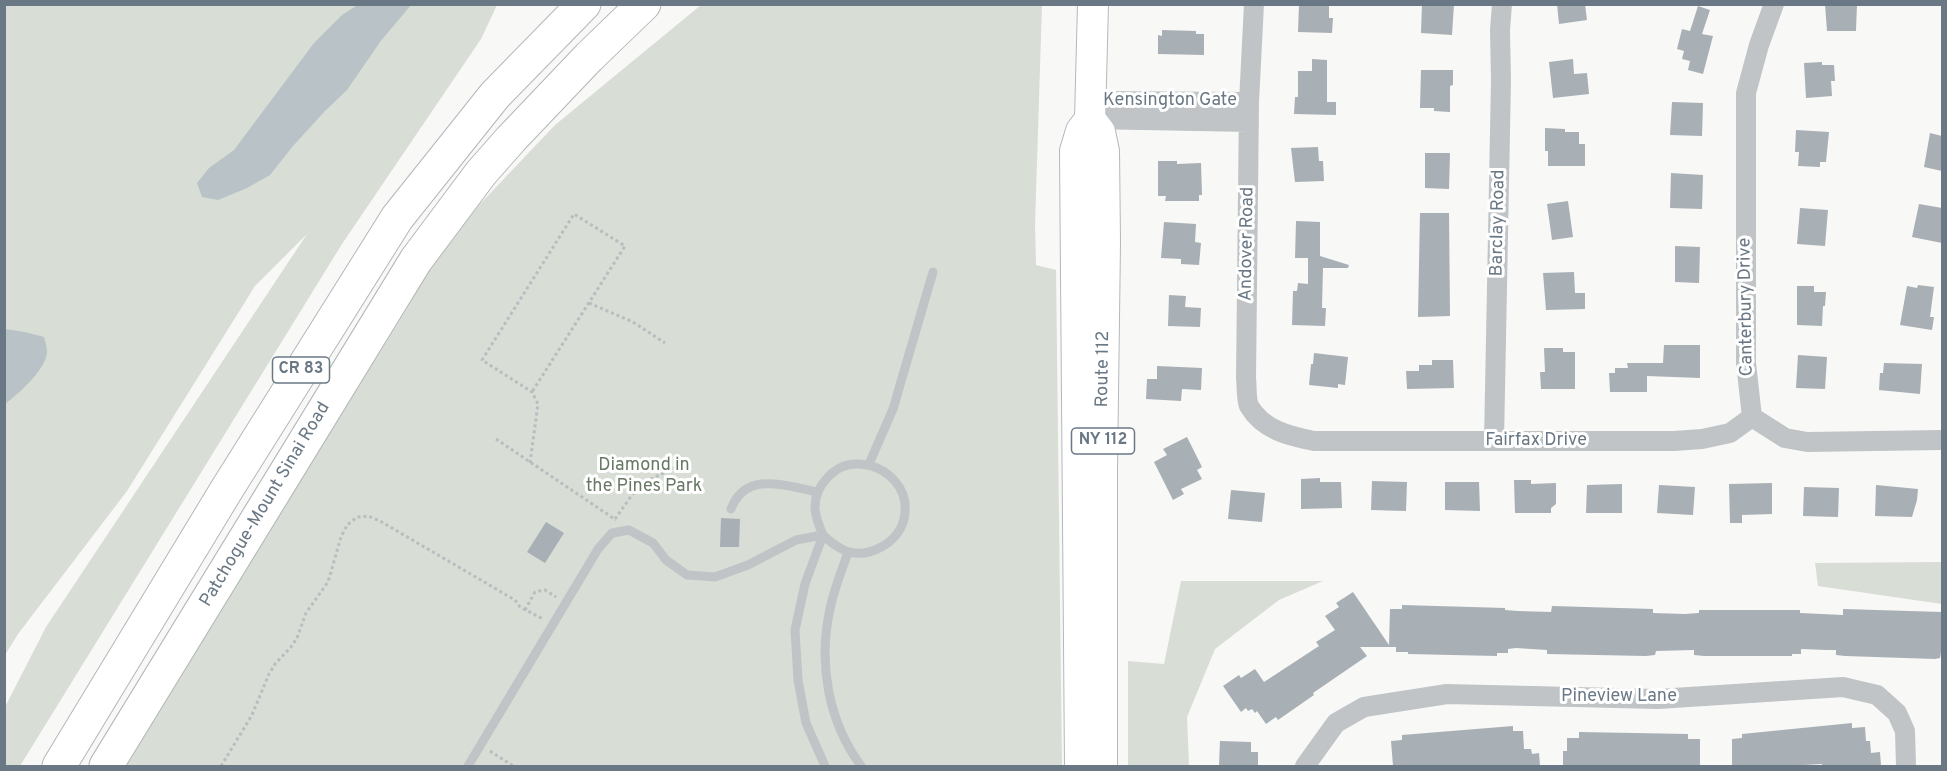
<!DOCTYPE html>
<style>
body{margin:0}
#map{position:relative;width:1947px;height:771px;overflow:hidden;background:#f8f8f6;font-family:Overpass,sans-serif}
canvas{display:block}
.frame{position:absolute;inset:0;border:6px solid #6a7885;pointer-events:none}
</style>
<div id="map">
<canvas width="1947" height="771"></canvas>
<div class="frame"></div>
</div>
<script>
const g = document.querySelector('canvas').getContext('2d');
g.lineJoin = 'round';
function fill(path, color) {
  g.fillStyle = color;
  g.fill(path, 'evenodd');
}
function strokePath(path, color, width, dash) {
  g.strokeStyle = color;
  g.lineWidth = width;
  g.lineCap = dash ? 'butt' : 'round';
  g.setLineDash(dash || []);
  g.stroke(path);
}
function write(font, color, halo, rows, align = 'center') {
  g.font = font + ' Overpass,sans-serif';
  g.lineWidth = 6;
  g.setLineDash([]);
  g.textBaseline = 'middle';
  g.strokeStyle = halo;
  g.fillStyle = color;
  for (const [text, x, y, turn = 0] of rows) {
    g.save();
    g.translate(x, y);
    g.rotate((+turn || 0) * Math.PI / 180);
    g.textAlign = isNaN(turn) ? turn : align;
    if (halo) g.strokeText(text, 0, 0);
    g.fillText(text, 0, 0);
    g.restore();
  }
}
const green = new Path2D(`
 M4,5H497L481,39L342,244L20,766H5V707L46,627L307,234L255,286L127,491L18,634L5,655Z
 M701,5H1042L1035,225L1036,265L1056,270L1062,766H124L408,307L442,244L555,125Z
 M1942,562V604L1818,586L1815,563Z
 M1181,581H1323L1279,600L1215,649L1187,717L1189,766H1128V661L1164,664Z`);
const water = new Path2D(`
 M359,4L411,5L380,42L347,90L325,111L293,146L270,175L247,188L218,200L202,197L197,183L209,168L234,150L314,43L342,15Z
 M5,329L25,332L44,337C45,341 47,347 47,352C46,370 18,394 5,404Z`);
const building = new Path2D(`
 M1299,4H1329V18H1333L1332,33L1298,32Z
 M1422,4H1454L1452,35L1421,33Z
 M1557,4H1585L1587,20L1559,24Z
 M1825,4H1857L1856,31H1827Z
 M1698,6L1710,10L1702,34L1713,36L1703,74L1688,70L1690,61L1682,59L1684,51L1677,49L1682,29L1690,31Z
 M1162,30L1196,31V34H1204V55L1158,54V35L1162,36Z
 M1312,59L1327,60V102H1336V115L1294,114L1295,97H1298V71H1312Z
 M1573,59L1574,74L1587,73L1589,94L1553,98L1549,62Z
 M1822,62V65H1834L1835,81H1831L1832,96L1806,98L1804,63Z
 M1421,70H1453V85L1450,86V112L1434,111V108H1420Z
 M1672,102L1703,103L1702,136L1670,135Z
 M1545,128L1565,129V132H1579V144H1585V166H1548V151H1545Z
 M1796,130L1829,132L1826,162H1820V167L1798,166L1799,152H1795Z
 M1930,133L1942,136V171L1924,167Z
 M1318,147L1319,161H1323L1324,181L1295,182L1291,148Z
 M1425,153H1450L1449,189L1425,188Z
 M1158,161H1177V164L1201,163L1202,195H1199V201H1165L1166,196H1158Z
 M1671,173L1703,175L1702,209L1670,208Z
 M1568,201L1573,237L1552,240L1547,204Z
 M1919,204L1942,208V243L1912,237Z
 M1800,208L1828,210L1825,246L1797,244Z
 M1420,213H1449L1450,316L1418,317Z
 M1296,221L1320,222V256L1349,265L1348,268H1323L1322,308H1326L1325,326L1292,325L1293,291H1297L1298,283L1308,284V258H1295Z
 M1164,222L1196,224L1195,242L1201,243L1199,265L1181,264V259L1161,258Z
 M1675,246L1700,247L1699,283L1675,282Z
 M1574,272L1575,293H1585V309L1546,310L1543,273Z
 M1918,285L1934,287L1930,317H1934L1932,330L1900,325L1907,286L1917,288Z
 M1797,286H1814V292H1826L1825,306H1823L1822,326L1797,325Z
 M1169,295L1186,296L1185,307L1201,308L1200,327L1168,326Z
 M1664,345H1700V378L1647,376V392H1610L1609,373H1615V368H1628L1627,363H1663Z
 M1544,348H1563V352H1575V389H1541L1540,372H1545Z
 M1314,353L1348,357L1345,385L1338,384V388L1309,385L1311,364H1313Z
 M1798,355L1827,357L1825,389L1796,388Z
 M1432,360H1453L1454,388L1407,389L1406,371H1419V365H1432Z
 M1884,363L1922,364L1920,394L1879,390L1880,373H1883Z
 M1157,366L1202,368L1201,390L1182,389L1181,401L1146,399L1147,379H1157Z
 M1187,437L1202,467L1197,470L1202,479L1181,489L1184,494L1173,500L1154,462L1167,455L1163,449Z
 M1320,478V482H1341L1342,508L1301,509V479Z
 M1514,480H1531V484L1556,483V504L1551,508V513H1515Z
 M1372,481L1407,482L1406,511L1371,510Z
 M1445,482H1479L1480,511L1445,510Z
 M1772,483V514L1742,515V523H1730L1729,484Z
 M1622,484V513H1586L1587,485Z
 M1659,485L1695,487L1693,515L1657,513Z
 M1876,485L1918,489L1917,500L1912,517L1875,516Z
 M1804,487L1839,488L1838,517L1803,516Z
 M1231,490L1265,493L1262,522L1228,519Z
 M721,518L740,519L739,547H720Z
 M546,522L564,533L545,563L527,552Z
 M1353,592L1389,645L1390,609H1402V605L1505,608V610L1518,611L1551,612L1552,606L1653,609V613L1685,614L1699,613V610H1800V613L1843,615V609L1942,612V652H1941L1940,658L1935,659L1845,656L1836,655V650H1827L1801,649V654H1792V656H1704L1694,655V650L1656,651L1655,655L1646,656L1547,654V650L1516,648L1508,649V653H1497V656L1408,654V652H1396V647H1360L1367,656L1313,693L1314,695L1278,720L1276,717L1266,724L1257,711L1255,713L1252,709L1248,711L1246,708L1241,712L1223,686L1239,675L1241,678L1255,669L1264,682L1319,646L1316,642L1335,630L1325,616L1339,607L1336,603Z
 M1852,723V728L1865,727L1866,741H1870L1871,753L1880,752L1881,766H1822V764L1786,766H1732V739L1742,738V734Z
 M1513,726V731H1523L1524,749H1531L1532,754L1539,753L1540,766H1393L1391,741L1402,740V735Z
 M1579,732L1688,734V739H1700V766H1563V751H1567V738H1579Z
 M1220,741L1251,742V752H1258V766H1219Z`);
const path = new Path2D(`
 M589,303L633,322L665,343
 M496,439L616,520
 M530,463L538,404L532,392L482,360L574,214L625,246L532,392
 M615,519L637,488L651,479L686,462
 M525,610L535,592L545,590L556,597
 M490,751L513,766
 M221,766L252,715L269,674L275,664L291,647L297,638L306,613L328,582L341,537L347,525L357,517L368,516L380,521L515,600L520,607L543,619`);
const lane = new Path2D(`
 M869,464L893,409L933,272
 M731,509C746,470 785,486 818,492
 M823,535C830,542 837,547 846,551C869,559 898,543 904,519C911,489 887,465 858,464C835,463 814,486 815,509C816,519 819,526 823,535L805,584L795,630L798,680L806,723L825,766
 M848,552C842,570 834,589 830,609C818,663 828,721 861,766
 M468,766L598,549L612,533L629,530L653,543L666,560L687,575L715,577L748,565L796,540L823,535`);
const street = new Path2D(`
 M1254,4L1249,102L1246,378C1247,386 1246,399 1249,406C1263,430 1289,436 1314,441H1674L1702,439L1730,433L1752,417
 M1774,4L1759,45L1746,93V363L1752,417L1785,438L1807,442L1942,440
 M1090,101L1249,102
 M1090,119L1249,122
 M1494,441L1501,80L1500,30L1502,4
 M1305,766L1336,723L1364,707L1447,694L1658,699L1843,687L1877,695L1897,713L1905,731L1906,766`);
const primary = new Path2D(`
 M1090,119L1100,132L1104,151L1105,242L1102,470V766
 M1080,766L1075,151L1081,131L1090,119L1093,4`);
const highway = new Path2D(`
 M59,766L227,489L397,218L495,95L584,4
 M106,766L416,260L481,173L511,139L589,57L644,4`);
const shields = [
 [301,370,57],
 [1103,441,63]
];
const shieldNames = [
 ["CR 83",301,370],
 ["NY 112",1103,441]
];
const streetNames = [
 ["Kensington Gate",1170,101],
 ["Barclay Road",1499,223,-89],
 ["Andover Road",1248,244,-89],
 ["Canterbury Drive",1747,307,-91],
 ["Route 112",1104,369,-89],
 ["Fairfax Drive",1536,441],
 ["Patchogue-Mount Sinai Road",266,505,-59],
 ["Pineview Lane",1619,697]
];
const parkNames = [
 ["Diamond in",644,466],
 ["the Pines Park",644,487]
];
fill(green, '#d8ddd6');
fill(water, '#b9c3c7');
fill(building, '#a8afb5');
strokePath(primary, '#b4b8bc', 32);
strokePath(highway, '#b3b7ba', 35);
strokePath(path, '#babdbf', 3, [3, 3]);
strokePath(lane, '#c0c4c7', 9);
strokePath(street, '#c0c4c7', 20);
strokePath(primary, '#fff', 30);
strokePath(highway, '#fff', 33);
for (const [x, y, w] of shields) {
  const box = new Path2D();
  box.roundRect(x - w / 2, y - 13, w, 26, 4.5);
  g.fillStyle = '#fff';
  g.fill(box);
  strokePath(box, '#6a7885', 1.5);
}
write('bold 16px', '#6a7885', null, shieldNames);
write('18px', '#6a7885', '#fff', streetNames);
write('18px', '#677864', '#fff', parkNames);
</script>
